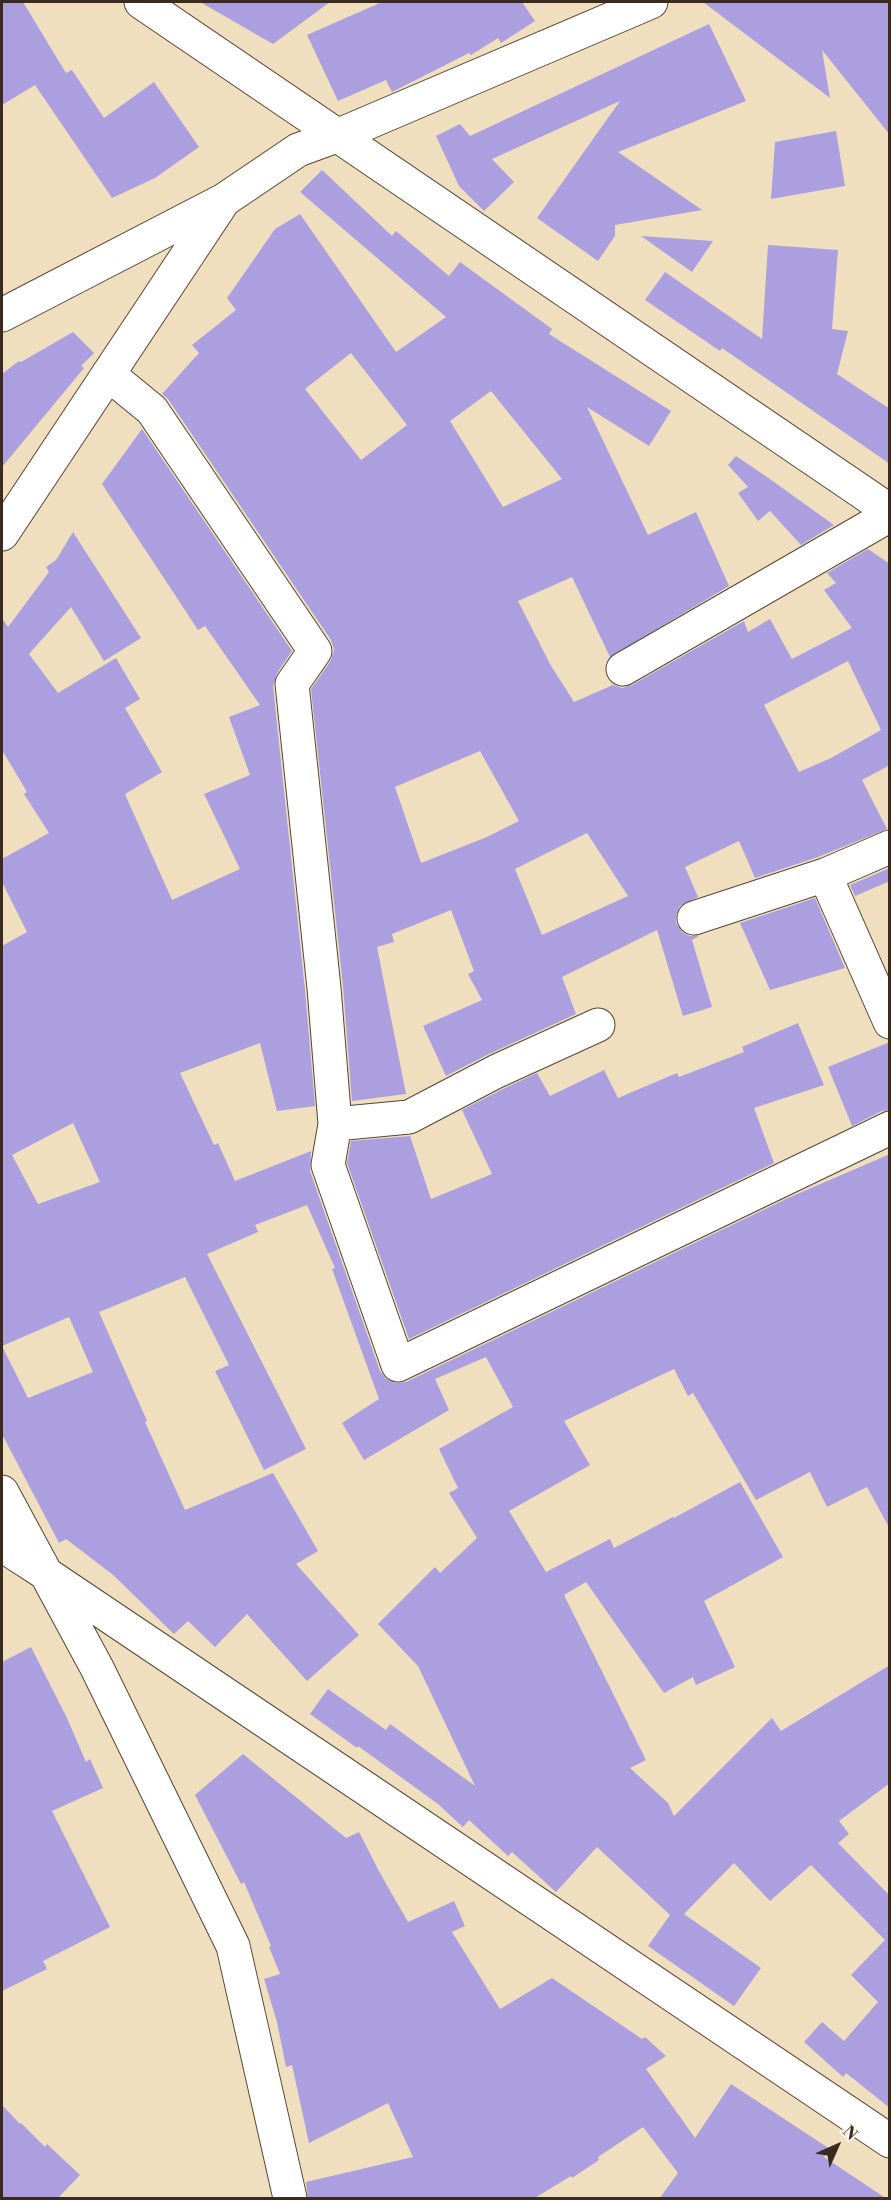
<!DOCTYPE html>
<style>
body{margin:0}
#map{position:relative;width:891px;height:2200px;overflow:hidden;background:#efdfbe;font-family:"Libre Bodoni",serif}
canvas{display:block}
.frame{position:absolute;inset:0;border:3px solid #3b2a1e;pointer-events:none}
.north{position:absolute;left:807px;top:2116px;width:60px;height:60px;-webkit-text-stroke:4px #fbf7ec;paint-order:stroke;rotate:45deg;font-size:16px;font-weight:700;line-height:24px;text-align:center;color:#3b2a1e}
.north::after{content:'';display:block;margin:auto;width:21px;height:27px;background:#3b2a1e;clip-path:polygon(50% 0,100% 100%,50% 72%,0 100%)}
</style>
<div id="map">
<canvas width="891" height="2200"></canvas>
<div class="frame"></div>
<div class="north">N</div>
</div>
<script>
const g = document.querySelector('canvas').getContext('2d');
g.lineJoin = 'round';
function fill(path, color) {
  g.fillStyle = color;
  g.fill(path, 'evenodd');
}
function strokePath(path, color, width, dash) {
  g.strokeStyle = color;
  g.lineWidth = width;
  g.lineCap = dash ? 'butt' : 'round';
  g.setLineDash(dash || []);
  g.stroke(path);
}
const building = new Path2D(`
 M2,2H23L66,73L72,70L104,118L154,82L199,147L155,178L112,198L35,85L2,105Z
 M200,2H330L273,44Z
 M382,2H522L535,21L501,43L498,38L471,55L469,53L392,92L386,80L338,101L307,35Z
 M703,2H890V135L822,50L830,98Z
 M709,24L746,101L618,152L702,210L615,225V236L598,261L537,218L620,101L492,159L514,182L484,211L459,186L436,136L460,124L470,136Z
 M836,131L845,186L771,199L775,142Z
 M322,170L392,236L396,231L449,276L460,262L552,329L549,334L671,411L649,446L587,407L648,535L696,512L729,586L610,657L572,577L518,601L550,664L574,702L613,685L622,688L632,685L744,621L748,632L770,619L792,659L852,628L824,590L836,583L827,573L868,549L890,564V765L862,780L887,829L818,857L755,878L739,841L685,867L698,897L680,906L676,915V923L682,932L690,936H699L692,940L712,1007L683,1016L657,930L562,977L576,1014L489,1054L446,1076L423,1026L482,1000L468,974L474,971L451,910L392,934L394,942L377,947L406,1094L352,1101L343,986L311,689L330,662L334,650L331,640L168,399L162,394L199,353L192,345L236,310L227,298L275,229L300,214L396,352L446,317L300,192ZM351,353L407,425L361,460L305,389ZM491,391L562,479L503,507L450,421ZM848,661L881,730L831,758L799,772L764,705ZM480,751L519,821L487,837L421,863L395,787ZM587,833L628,896L542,935L515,869Z
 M641,236L713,241L692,272Z
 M768,245L838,250L832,329L848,331L837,374L890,409V464L722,348L720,351L645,300L665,272L762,339Z
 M73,332L94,353L81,366L84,368L2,467V374L19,361L21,362Z
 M142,429L292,651L277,673L273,686L305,990L315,1106L277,1111L260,1043L180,1073L214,1145L218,1143L235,1181L311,1151L310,1171L380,1371L386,1379L395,1383L406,1382L788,1198L890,1154V1529L867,1487L827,1507L810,1472L756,1500L693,1393L688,1396L674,1369L564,1421L590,1465L509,1511L546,1572L610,1539L614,1548L673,1517L674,1518L740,1482L783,1557L704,1601L735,1667L696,1685L693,1677L664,1693L586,1582L564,1595L646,1760L630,1768L668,1803L674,1816L772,1718L781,1731L890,1665V1783L839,1821L849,1834L838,1843L890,1896V2108L846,2073L843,2077L804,2042L822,2022L844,2041L878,2002L851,1975L885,1940L811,1865L770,1901L734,1863L684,1914L761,1968L734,2006L648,1946L670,1915L597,1847L556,1892L512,1852L508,1856L469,1820L463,1827L438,1804L358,1746L357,1748L310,1714L328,1689L386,1730L390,1724L475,1786L418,1666L378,1624L435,1567L440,1573L477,1538L449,1493L458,1488L439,1449L513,1407L486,1357L435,1379L449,1410L364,1460L342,1423L379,1399L332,1269L335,1268L307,1205L255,1225L258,1232L207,1254L306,1449L264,1470L215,1371L229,1365L185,1277L99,1312L147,1421L145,1422L185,1510L273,1473L318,1551L296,1564L359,1635L307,1681L247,1614L215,1647L188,1621L174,1634L112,1574L66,1539L59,1543L2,1434V946L27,932L2,882V859L49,833L24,794L27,792L2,750V618L8,627L49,572L46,567L56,560L73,532L141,638L104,661L71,607L29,654L58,693L116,658L140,699L125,708L162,772L125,794L172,900L240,869L204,794L250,775L229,717L260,705L205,626L198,630L102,484ZM73,1123L100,1182L38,1204L12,1155ZM69,1317L93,1372L28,1398L2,1346Z
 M736,456L767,477L834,525L801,545L770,511L758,521L738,493L748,487L728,465Z
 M890,868V881L855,896L850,885Z
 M815,898L845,968L770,990L740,923Z
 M798,1023L824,1085L754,1108L774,1163L409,1339L347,1163L351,1141L410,1136L431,1199L492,1174L462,1110L505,1088L537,1073L550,1096L604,1070L618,1098L677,1073L679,1077L744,1052L742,1047Z
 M890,1042V1110L882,1111L852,1126L828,1067Z
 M31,1647L67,1718L86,1762L90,1759L103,1788L52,1811L110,1927L43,1961L47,1969L2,1991V1662Z
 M243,1754L346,1838L359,1832L380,1873L408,1922L454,1901L465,1926L452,1932L500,2009L552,1978L642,2039L645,2037L666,2056L646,2069L695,2138L731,2084L830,2149L824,2157L887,2199H659L678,2173L643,2127L598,2157L599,2160L572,2178L571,2176L533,2199H308L306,2182L413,2157L388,2103L309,2143L292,2065L286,2067L277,2022L264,1979L280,1974L269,1947L271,1946L244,1882L241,1884L195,1795Z
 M2,2105L20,2124L21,2123L45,2147L47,2144L80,2175L57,2199H2Z`);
const street = new Path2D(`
 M141,2L890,511
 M2,315L224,200L298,150L339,135L651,2
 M108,374L152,410L315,651L292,684L324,988L335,1124L328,1165L398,1365L890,1128
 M2,534L222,203
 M623,669L890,515
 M825,875L890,1022
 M694,918L825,875L890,847
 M335,1124L409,1117L497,1071L598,1025
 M2,1492L97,1668L233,1946L290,2198
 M2,1545L45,1573L890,2141`);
fill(building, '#ab9fe0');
strokePath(street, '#564536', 35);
strokePath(street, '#fff', 33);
</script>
